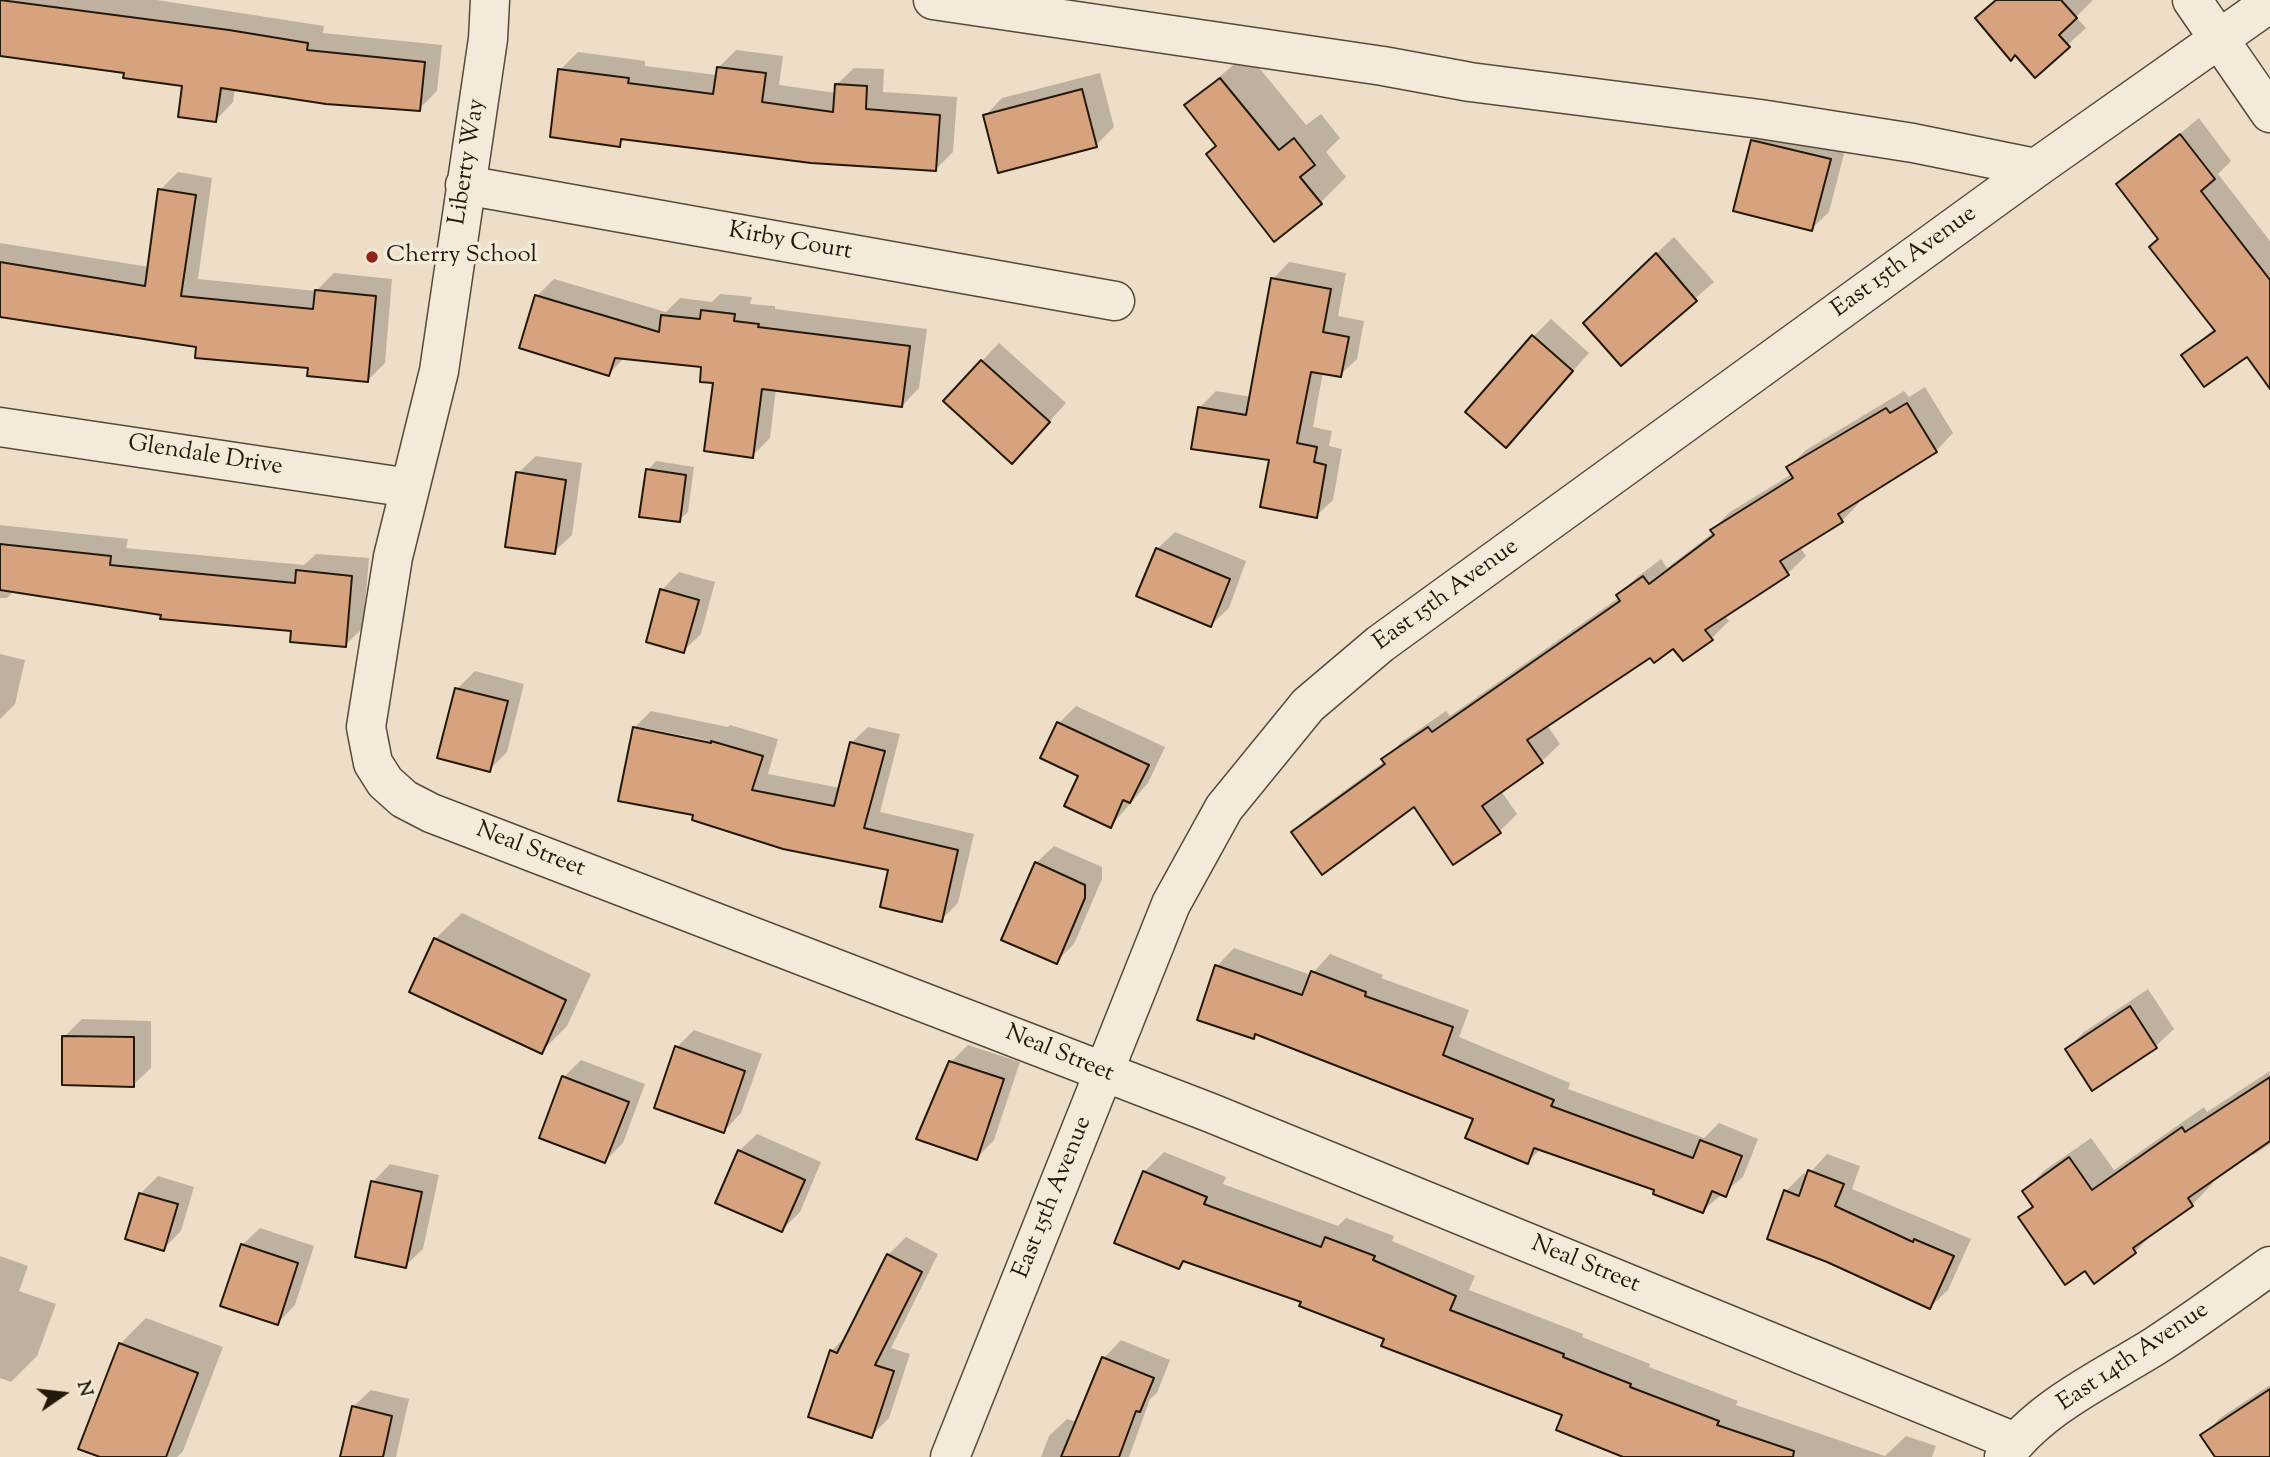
<!DOCTYPE html>
<style>
body{margin:0}
#map{position:relative;width:2270px;height:1457px;overflow:hidden;background:#eedec8;font-family:"Sorts Mill Goudy",serif}
canvas{display:block}
.north{position:absolute;left:28px;top:1359px;width:70px;height:70px;-webkit-text-stroke:5px #f4eadb;paint-order:stroke;rotate:76deg;font-size:19px;font-weight:700;line-height:28px;text-align:center;color:#241809}
.north::after{content:'';display:block;margin:auto;width:24px;height:32px;background:#241809;clip-path:polygon(50% 0,100% 100%,50% 72%,0 100%)}
</style>
<div id="map">
<canvas width="2270" height="1457"></canvas>
<div class="north">N</div>
</div>
<script>
const g = document.querySelector('canvas').getContext('2d');
g.lineJoin = 'round';
function fill(path, color) {
  g.fillStyle = color;
  g.fill(path, 'evenodd');
}
function strokePath(path, color, width, dash) {
  g.strokeStyle = color;
  g.lineWidth = width;
  g.lineCap = dash ? 'butt' : 'round';
  g.setLineDash(dash || []);
  g.stroke(path);
}
function write(font, color, halo, rows, align = 'center') {
  g.font = font + ' "Sorts Mill Goudy",serif';
  g.lineWidth = 7;
  g.setLineDash([]);
  g.textBaseline = 'middle';
  g.strokeStyle = halo;
  g.fillStyle = color;
  for (const [text, x, y, turn = 0] of rows) {
    g.save();
    g.translate(x, y);
    g.rotate((+turn || 0) * Math.PI / 180);
    g.textAlign = isNaN(turn) ? turn : align;
    if (halo) g.strokeText(text, 0, 0);
    g.fillText(text, 0, 0);
    g.restore();
  }
}
const shadow = new Path2D(`
 M0,0H157L324,26L323,33L442,45L437,91L419,109L235,88L233,102L216,120L184,84L126,71L0,55Z
 M1996,0H2093L2076,17L2086,28L2035,75Z
 M736,50L783,56L779,85L836,93V85L854,68L884,69L883,92L957,97L953,152L936,169L626,138L619,145L560,70L578,52L645,61V66L717,75L719,67Z
 M1247,53L1306,125L1321,114L1340,138L1326,152L1346,177L1320,203L1187,105Z
 M1100,73L1114,127L1096,145L985,116L1002,98Z
 M2199,118L2231,161L2218,174L2270,241V361L2247,355H2183L2215,328L2160,238L2118,185Z
 M1770,123L1847,142L1829,212L1811,229L1752,141Z
 M178,172L212,178L198,279L316,291L334,273L392,279L385,363L367,381L198,346L0,316V243L149,267L160,190Z
 M1674,237L1714,282L1621,363L1602,305Z
 M1289,262L1346,273L1338,316L1364,321L1357,359L1340,375L1323,372L1313,427L1332,431L1329,446L1342,449L1333,500L1316,516L1271,459L1200,407L1216,391L1251,397L1273,279Z
 M554,279L666,312L680,298L712,302L720,294L752,297L750,304L775,306V309L927,329L919,388L902,406L776,389L770,438L752,456L715,382L703,365L625,357L609,374L537,296Z
 M1551,319L1589,353L1506,446L1533,337Z
 M999,343L1066,403L1029,444L982,361Z
 M1925,387L1953,433L1936,451L1857,500L1859,503L1842,521L1800,547L1806,556L1788,573L1724,615L1729,621L1711,639L1650,655L1547,725L1560,744L1542,761L1501,791L1517,814L1499,832L1414,805L1293,833L1311,815L1385,761L1401,742L1446,711L1450,716L1620,597L1618,595L1636,578L1661,559L1667,568L1714,532L1712,530L1730,512L1792,474L1788,468L1806,450L1904,391L1909,397Z
 M536,456L582,463L572,535L554,552L518,473Z
 M656,461L694,467L688,512L679,520L648,470Z
 M0,525L128,539L126,548L304,565L316,554L369,558L363,628L345,645L293,629L14,591L7,598H0Z
 M1175,532L1246,561L1229,608L1211,625L1157,549Z
 M679,572L715,582L701,634L683,651L662,590Z
 M0,654L25,660L15,704L0,719Z
 M475,671L524,684L507,752L489,770L457,689Z
 M1076,706L1165,747L1148,783L1111,826L1080,775L1059,723Z
 M651,711L728,727L730,725L778,739L768,774L840,788L851,743L868,727L900,734L880,812L974,834L958,903L941,920L891,869L695,814L634,728ZM645,728L720,743L719,747L645,731Z
 M1054,846L1102,867V879L1074,944L1056,962L1036,863Z
 M462,913L591,974L567,1026L541,1052L435,939Z
 M1234,948L1311,975L1330,954L1383,975L1381,978L1469,1010L1459,1037L1570,1083L1568,1089L1704,1138L1719,1123L1758,1139L1743,1177L1702,1211L1656,1189L1541,1149L1527,1162L1475,1118L1257,1033L1253,1037L1217,966Z
 M2148,989L2174,1029L2156,1046L2093,1088L2067,1049L2084,1032Z
 M82,1019L151,1021V1068L133,1085L64,1037Z
 M694,1030L762,1054L741,1113L724,1131L677,1047Z
 M968,1045L1020,1062L994,1140L977,1158L951,1062Z
 M581,1060L645,1084L623,1143L605,1161L564,1077Z
 M2270,1071V1144L2253,1155L2251,1151L2211,1180L2213,1183L2192,1205L2156,1230L2135,1252L2085,1268L2021,1218L2033,1205L2024,1191L2045,1170L2091,1138L2114,1170L2204,1107L2207,1112Z
 M757,1134L821,1162L800,1212L782,1230L739,1151Z
 M1164,1152L1226,1177L1223,1184L1338,1226L1346,1218L1394,1236L1392,1241L1475,1276L1469,1290L1583,1334L1582,1337L1650,1364L1649,1367L1738,1401L1736,1405L1885,1456L1906,1436L1936,1446L1932,1457H1628L1564,1414L1383,1346L1386,1338L1303,1301L1186,1260L1179,1267L1144,1172Z
 M1827,1154L1860,1166L1852,1189L1971,1239L1948,1290L1930,1307L1786,1191L1804,1173L1808,1175Z
 M390,1164L439,1175L423,1249L405,1266L373,1182Z
 M158,1176L194,1187L181,1231L163,1249L140,1194Z
 M260,1228L314,1246L295,1305L278,1323L242,1245Z
 M906,1237L938,1254L891,1348L910,1354L889,1418L871,1436L831,1351L848,1335L888,1255Z
 M0,1256L28,1266L19,1291L56,1304L37,1356L11,1382L0,1378Z
 M146,1318L223,1347L183,1451L177,1457H105L120,1344Z
 M1121,1340L1170,1360L1157,1393L1150,1399L1129,1457H1041L1049,1436L1067,1419L1077,1422L1104,1358Z
 M2270,1385V1457H2217L2203,1436L2220,1418Z
 M371,1390L409,1399L396,1457H342L353,1407Z`);
const building = new Path2D(`
 M0,0L229,30L308,43L307,50L425,62L420,111L326,104L221,88L216,122L178,117L182,86L123,78L124,73L0,56Z
 M1996,0H2061L2077,18L2059,35L2070,47L2035,78L2015,55L2011,61L1975,18Z
 M717,67L766,73L762,102L833,112L835,84L867,86L866,109L940,115L936,171L811,163L621,139L620,147L550,137L558,69L629,78L628,83L713,94Z
 M1220,78L1279,150L1294,138L1315,165L1300,177L1322,204L1274,242L1206,154L1216,146L1184,105Z
 M1082,89L1097,147L998,173L983,115Z
 M2180,134L2215,179L2201,191L2270,280V389L2247,357L2204,387L2181,355L2215,331L2149,247L2158,239L2116,184Z
 M1751,140L1831,159L1812,231L1733,211Z
 M158,189L196,195L181,296L313,309L315,290L376,296L368,382L307,376L308,368L195,358L196,347L0,317V262L145,286Z
 M1656,253L1697,301L1621,366L1583,323Z
 M1271,278L1331,289L1323,332L1349,337L1341,377L1311,372L1297,443L1317,447L1314,462L1326,465L1317,518L1260,507L1269,460L1191,449L1198,407L1246,415Z
 M535,295L659,332L661,315L700,319L701,310L735,314L734,321L759,324L758,327L910,346L902,407L762,389L753,458L704,451L713,383L700,382L701,367L615,358L609,376L519,348Z
 M1532,335L1573,371L1506,448L1465,412Z
 M981,360L1050,422L1012,464L943,401Z
 M1907,403L1937,452L1838,514L1843,522L1780,561L1789,575L1705,630L1713,640L1683,661L1673,649L1654,663L1650,658L1527,740L1543,763L1482,806L1501,833L1453,865L1414,807L1322,875L1291,832L1385,764L1381,759L1428,727L1432,732L1620,601L1616,595L1643,576L1649,584L1714,535L1710,530L1793,478L1786,467L1886,408L1890,413Z
 M646,469L686,475L680,522L639,517Z
 M516,472L566,480L555,554L505,547Z
 M0,544L111,556L110,565L295,583L296,570L352,576L346,647L290,642L291,631L160,619L161,615L0,590Z
 M1156,548L1230,579L1211,627L1136,596Z
 M660,589L699,600L684,653L646,642Z
 M455,688L508,701L490,772L437,758Z
 M1057,722L1149,765L1130,803L1123,800L1111,828L1064,806L1078,776L1040,758Z
 M633,727L711,743V741L763,756L752,790L834,806L850,742L885,751L864,828L958,850L942,922L880,907L888,870L783,849L692,820L693,815L618,801Z
 M1035,862L1085,885V898L1057,964L1001,940Z
 M434,938L566,1000L542,1054L409,992Z
 M1215,965L1302,995L1311,971L1366,992L1365,996L1453,1027L1443,1055L1554,1100L1551,1106L1693,1158L1700,1140L1742,1156L1726,1197L1712,1191L1703,1213L1653,1194L1654,1190L1534,1148L1528,1164L1465,1138L1473,1119L1255,1034L1254,1039L1197,1020Z
 M2130,1006L2157,1048L2092,1091L2065,1049Z
 M62,1036L134,1037V1087L62,1085Z
 M675,1046L745,1071L724,1133L654,1108Z
 M949,1061L1004,1079L977,1160L916,1139Z
 M562,1076L629,1102L605,1163L539,1138Z
 M2270,1077V1141L2188,1198L2193,1206L2133,1248L2136,1253L2094,1284L2085,1271L2065,1285L2018,1217L2033,1207L2022,1191L2069,1157L2092,1190L2182,1127L2185,1132Z
 M738,1150L805,1180L782,1232L715,1203Z
 M1808,1170L1844,1184L1835,1206L1913,1242L1914,1239L1954,1256L1930,1309L1827,1262L1767,1239L1784,1190L1799,1196Z
 M1143,1171L1207,1197L1204,1204L1321,1247L1325,1237L1375,1256L1373,1260L1456,1296L1450,1310L1564,1354L1563,1357L1631,1384L1630,1387L1719,1421L1717,1425L1794,1451L1793,1457H1623L1556,1430L1562,1415L1381,1346L1384,1339L1299,1306L1301,1302L1183,1261L1179,1269L1114,1243Z
 M371,1181L422,1192L406,1268L355,1257Z
 M139,1193L178,1204L164,1251L125,1239Z
 M241,1244L298,1263L278,1325L220,1306Z
 M887,1254L922,1272L875,1365L894,1371L872,1438L808,1417L830,1350L837,1353Z
 M119,1343L198,1373L166,1457H100L78,1449Z
 M1102,1357L1154,1378L1140,1412L1136,1411L1119,1457H1061Z
 M2270,1389V1457H2215L2200,1435Z
 M352,1406L392,1416L383,1457H340Z`);
const minor = new Path2D(`
 M490,0L488,39L439,371L393,557L366,727L373,763L385,782L404,799L431,813L1211,1113L2015,1442
 M933,0L1383,66L1470,82L1760,119L1913,143L2036,168
 M2192,0L2270,113
 M465,185L1115,301
 M0,427L410,488
 M950,1457L1171,904L1224,808L1308,705L1380,644L2036,168L2270,3
 M2004,1457C2040,1407 2104,1378 2155,1346C2194,1321 2232,1293 2270,1266`);
const markers = [
 [372,257,7,"#8f2418"]
];
const streetNames = [
 ["Liberty Way",469,162,-81],
 ["Kirby Court",790,243,10],
 ["East 15th Avenue",1905,263,-36],
 ["Glendale Drive",205,457,9],
 ["East 15th Avenue",1447,596,-36],
 ["Neal Street",530,851,21],
 ["Neal Street",1059,1055,22],
 ["East 15th Avenue",1054,1198,-68],
 ["Neal Street",1585,1266,22],
 ["East 14th Avenue",2134,1358,-34]
];
const poiNames = [
 ["Cherry School",386,257]
];
fill(shadow, '#0003');
fill(building, '#d7a27e');
strokePath(building, '#241809', 2);
strokePath(minor, '#564a39', 41);
strokePath(minor, '#f4eadb', 38);
for (const [x, y, r, color] of markers) {
  const dot = new Path2D();
  dot.arc(x, y, r, 0, 2 * Math.PI);
  g.fillStyle = color;
  g.fill(dot);
  strokePath(dot, '#f4eadb', 2.5);
}
write('24px', '#241809', '#f4eadb', streetNames);
write('24px', '#241809', '#f4eadb', poiNames, 'left');
</script>
